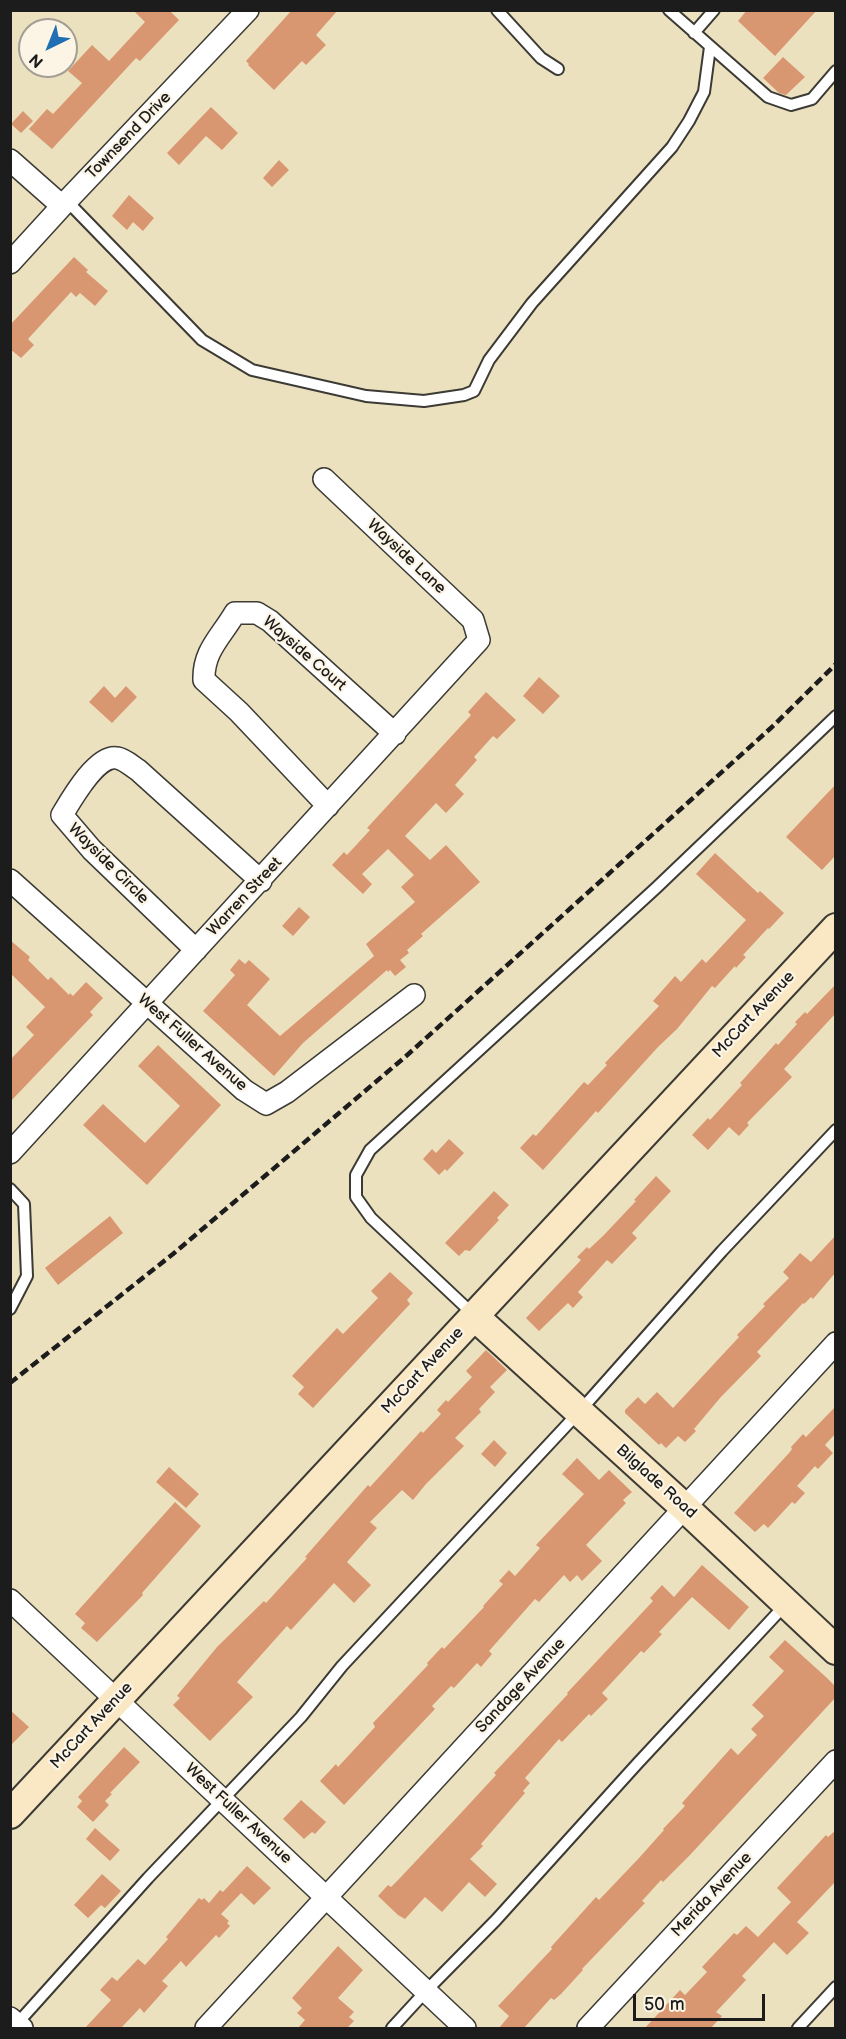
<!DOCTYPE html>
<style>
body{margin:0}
#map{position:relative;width:846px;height:2039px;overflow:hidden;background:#ece1bf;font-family:"Balsamiq Sans",sans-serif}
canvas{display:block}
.frame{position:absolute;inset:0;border:12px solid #1c1c1c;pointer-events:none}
.north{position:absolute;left:18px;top:18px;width:60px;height:60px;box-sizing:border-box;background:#fcf5e5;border:2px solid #a29e95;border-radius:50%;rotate:223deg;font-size:16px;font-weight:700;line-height:24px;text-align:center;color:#1c1c1c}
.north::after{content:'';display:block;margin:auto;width:21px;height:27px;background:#1f6fb2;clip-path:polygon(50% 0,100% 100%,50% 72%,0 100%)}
.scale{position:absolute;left:633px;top:1994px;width:132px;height:27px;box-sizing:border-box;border:3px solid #1c1c1c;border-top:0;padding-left:8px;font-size:18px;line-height:21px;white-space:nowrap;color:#1c1c1c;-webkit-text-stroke:4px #fcf5e5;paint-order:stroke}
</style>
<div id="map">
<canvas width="846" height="2039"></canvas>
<div class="frame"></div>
<div class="north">N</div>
<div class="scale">50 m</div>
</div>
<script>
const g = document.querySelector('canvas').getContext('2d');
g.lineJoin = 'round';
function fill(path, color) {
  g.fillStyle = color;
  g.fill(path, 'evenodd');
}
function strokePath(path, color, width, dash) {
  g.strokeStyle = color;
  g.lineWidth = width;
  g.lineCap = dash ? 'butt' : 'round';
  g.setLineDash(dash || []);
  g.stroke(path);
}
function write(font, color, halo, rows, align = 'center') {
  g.font = font + ' "Balsamiq Sans",sans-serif';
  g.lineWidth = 4.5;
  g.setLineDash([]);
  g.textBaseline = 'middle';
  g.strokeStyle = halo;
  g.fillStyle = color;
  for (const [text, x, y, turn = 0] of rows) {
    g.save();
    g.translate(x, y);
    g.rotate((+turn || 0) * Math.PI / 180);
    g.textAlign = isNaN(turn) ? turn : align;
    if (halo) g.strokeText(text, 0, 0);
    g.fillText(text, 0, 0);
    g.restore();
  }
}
const building = new Path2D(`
 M133,10H169L179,20L140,61L136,58L52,149L29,129L47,109L53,114L82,83L68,71L92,45L109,61L145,22Z
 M292,10H338L316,35L326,45L306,65L302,61L274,90L248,65L249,64L246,61Z
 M747,10H817L775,56L738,21Z
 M783,57L805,77L786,95L779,93L763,78Z
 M211,107L238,133L222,150L206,136L179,165L167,153Z
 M23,111L33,121L21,133L11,124Z
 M279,160L289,170L272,187L263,178Z
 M129,195L154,218L143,231L133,222L127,230L112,216Z
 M74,257L88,270L86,272L108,291L95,306L80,293L76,297L71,292L28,339L34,345L21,358L10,349V325Z
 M539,677L560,696L543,714L523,696Z
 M104,686L115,698L126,686L137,697L112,723L89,702Z
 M486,692L516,720L497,739L493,736L474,757L477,760L455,785L464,794L446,813L436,803L405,836L430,860L446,845L480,882L421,934L423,936L407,950L409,953L400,960L406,967L395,976L390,970L388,972L387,970L303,1043L274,1076L203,1011L235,975L230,970L239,959L245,964L249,960L270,979L247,1005L280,1036L374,956L366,944L415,902L401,887L414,875L388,849L362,874L372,884L363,894L332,865L344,852L347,855L370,830L367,828L471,715L468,712Z
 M836,784V855L822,870L786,837Z
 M715,853L758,893L760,891L784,913L769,929L768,928L743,955L746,957L736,968L735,966L715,988L712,986L677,1029L658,1047L598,1113L596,1111L543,1170L520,1148L533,1134L536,1136L584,1082L588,1085L607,1065L605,1063L659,1006L653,1001L675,976L681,982L702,959L706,963L746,920L696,874Z
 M299,907L310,917L293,936L282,926Z
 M10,940L30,957L28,960L48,980L51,977L69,995L70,993L73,996L86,982L103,998L90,1012L93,1015L10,1102V1060L34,1035L26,1027L45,1007L10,973Z
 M836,984V1013L784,1069L792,1077L747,1123L749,1125L739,1136L729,1127L708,1150L692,1135L708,1118L710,1120L742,1085L740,1083L776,1043L778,1045L797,1024L795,1022L805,1012L807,1014Z
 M158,1045L221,1105L147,1185L83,1125L103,1104L145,1143L180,1106L138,1066Z
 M449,1139L464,1153L447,1171L445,1169L439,1175L423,1159L432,1149L436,1153Z
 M656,1176L671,1191L632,1233L637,1238L612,1264L607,1260L578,1292L583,1297L573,1308L568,1303L539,1331L526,1318L581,1260L577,1257L587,1247L589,1249L603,1236L636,1201L634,1200Z
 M494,1191L509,1205L497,1218L499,1220L470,1251L465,1250L459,1256L445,1243Z
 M110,1216L123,1233L58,1285L45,1268Z
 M836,1235V1272L813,1299L811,1297L804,1304L803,1303L757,1352L761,1356L720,1398L694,1429L696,1431L685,1442L678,1436L666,1448L661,1443L659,1445L625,1413V1410L638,1397L645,1404L657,1392L673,1408L739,1337L737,1335L765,1306L763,1304L789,1278L783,1272L800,1253L811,1262Z
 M390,1272L413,1293L407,1300L410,1304L313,1408L298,1394L304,1387L292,1376L337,1328L343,1334L378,1298L371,1291Z
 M486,1350L507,1370L490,1387L495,1392L479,1409L481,1412L455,1438L464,1446L426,1484L413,1500L402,1490L370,1522L377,1528L347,1562L371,1585L354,1603L334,1583L291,1630L287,1626L237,1682L253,1697L210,1741L173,1705L180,1698L177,1696L180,1692L217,1647L264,1601L266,1603L307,1558L305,1557L368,1485L370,1487L421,1431L423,1433L441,1414L437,1410L446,1400L448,1402L472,1377L466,1371Z
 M836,1406V1433L825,1445L833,1453L818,1469L815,1466L797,1486L805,1493L795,1504L792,1502L768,1528L764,1524L755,1532L734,1513L789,1453L792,1449L791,1447L803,1434L806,1437Z
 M494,1440L507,1453L495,1467L481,1454Z
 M577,1458L599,1480L609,1470L632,1492L623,1500L626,1503L586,1545L602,1561L582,1581L577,1575L570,1582L564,1575L539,1602L535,1599L489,1651L492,1654L481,1667L477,1663L454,1688L451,1686L432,1706L435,1709L344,1805L320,1781L336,1764L338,1767L375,1727L373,1723L428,1665L427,1663L442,1647L444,1649L484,1607L483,1606L503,1584L499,1581L509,1570L515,1576L540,1548L536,1545L584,1494L562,1474Z
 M169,1467L199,1494L186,1508L156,1482Z
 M175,1502L201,1526L142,1593L143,1595L97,1642L81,1628L85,1623L75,1614Z
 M702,1565L749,1607L729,1630L692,1597L659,1632L662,1634L644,1653L641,1651L602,1693L608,1699L591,1716L589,1714L562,1742L559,1739L525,1778L530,1783L523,1791L525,1793L481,1844L483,1846L470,1859L497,1884L485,1897L469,1882L442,1912L425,1897L405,1919L398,1915L378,1896L388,1885L391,1887L400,1878L460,1814L496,1775L494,1773L568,1694L567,1693L653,1601L650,1598L662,1585L674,1597Z
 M785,1640L827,1678L836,1687V1697L690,1855L663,1882L661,1880L642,1901L645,1903L582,1969L583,1970L561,1994L554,2000L551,1998L524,2028H499L509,2016L498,2006L552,1949L551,1947L596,1897L599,1900L639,1858L664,1830L663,1829L685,1806L682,1803L731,1748L738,1755L757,1735L751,1729L764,1716L752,1705L784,1671L769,1657Z
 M10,1710L29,1727L10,1746Z
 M124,1747L140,1762L110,1793L112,1794L105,1801L109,1805L93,1822L77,1807L82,1801L78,1797Z
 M301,1800L326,1822L315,1834L312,1832L304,1839L283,1819Z
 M95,1828L120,1850L110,1861L86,1839Z
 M836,1830V1881L797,1922L809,1933L787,1955L774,1942L742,1976L746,1980L716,2012L722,2016L711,2028H645L680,1990L685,1995L707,1972L702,1967L734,1933L737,1935L746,1926L758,1937L791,1902L777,1888L826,1835L828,1837Z
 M247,1866L271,1888L254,1905L241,1893L221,1914L229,1921L227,1923L230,1926L219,1938L216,1935L186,1967L181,1961L162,1981L168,1986L144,2013L140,2008L121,2028H85L111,2000L100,1990L112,1977L117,1981L138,1959L145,1965L168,1939L166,1937L199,1898L202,1900L204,1898L209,1903L220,1890L223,1892Z
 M102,1874L121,1891L105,1908L101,1905L88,1918L74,1905Z
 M338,1946L363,1970L338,1998L354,2012L349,2017L354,2021L347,2028H298L305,2020L297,2013L302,2008L292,1998Z`);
const lane = new Path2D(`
 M497,10L541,58L558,69
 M669,10L768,97L791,105L812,99L836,71
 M694,33L714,10
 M67,201L202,340L252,370L366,396L424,401L464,395L474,391L489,360L532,303L672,147L689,121L704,92L710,47
 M10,1189L24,1204L27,1276L10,1309
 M474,1315L371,1218L356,1197V1175L370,1150L656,888L836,716
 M15,2026L148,1878L301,1717L342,1666L579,1412L722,1251L836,1130
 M392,2028L426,1991L496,1920L637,1764L786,1604
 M798,2028L836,1987`);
const street = new Path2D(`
 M10,160L62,206
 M10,263L62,206L248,10
 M328,806L239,712L204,680C203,651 221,637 235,613H257L270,621L395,734
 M10,880L244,1090L266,1104L287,1092L414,995
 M196,950L92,850L62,815C71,800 97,754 117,758C124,759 132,766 138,770L261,881
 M10,1153L479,640L473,620L324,479
 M10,1600L465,2028
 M10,2018L22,2028
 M206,2028L836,1343
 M588,2028L836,1761`);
const secondary = new Path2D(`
 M474,1316L685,1508L836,1650
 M10,1814L836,928`);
const rail = new Path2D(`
 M10,1383L173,1254L405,1057L772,727L836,664`);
const streetNames = [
 ["Townsend Drive",129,136,-46],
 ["Wayside Lane",406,557,43],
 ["Wayside Court",304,654,41],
 ["Wayside Circle",108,864,45],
 ["Warren Street",245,897,-47],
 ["McCart Avenue",754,1015,-47],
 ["West Fuller Avenue",192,1043,41],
 ["McCart Avenue",423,1371,-47],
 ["Bilglade Road",656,1482,42],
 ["Sandage Avenue",521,1686,-47],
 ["McCart Avenue",92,1726,-47],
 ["West Fuller Avenue",238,1814,43],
 ["Merida Avenue",712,1895,-47]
];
fill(building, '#d99771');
strokePath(lane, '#3b3a34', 14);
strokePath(street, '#3b3a34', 24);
strokePath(secondary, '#3b3a34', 32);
strokePath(lane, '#fff', 10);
strokePath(street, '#fff', 21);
strokePath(secondary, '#fae7c3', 28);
strokePath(rail, '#1c1c1c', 4.5, [9, 4.5]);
write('16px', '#1c1c1c', '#fcf5e5', streetNames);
</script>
